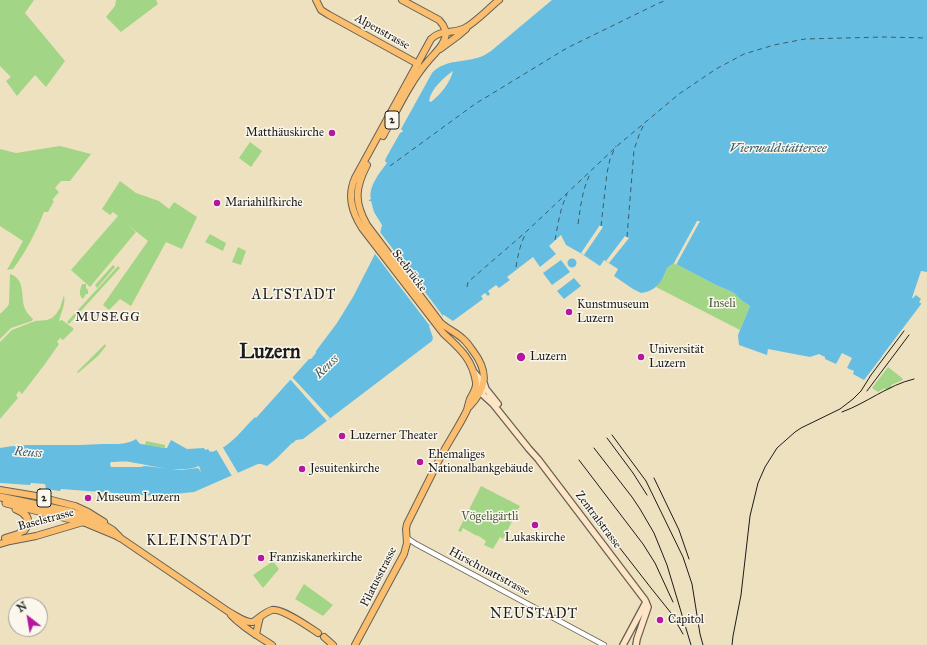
<!DOCTYPE html>
<meta charset="utf-8">
<style>
body{margin:0}
#map{position:relative;width:927px;height:645px;overflow:hidden;background:#eee1c0;font-family:"IM FELL Great Primer",serif}
canvas{display:block}
.north{position:absolute;left:8px;top:597px;width:40px;height:40px;box-sizing:border-box;background:#fbf7ec;border:1px solid #a29f99;border-radius:50%;rotate:329deg;font-size:11px;font-weight:700;line-height:16px;text-align:center;color:#1c1c1c}
.north::after{content:'';display:block;margin:auto;width:14px;height:18px;background:#b5179e;clip-path:polygon(50% 0,100% 100%,50% 72%,0 100%)}
</style>
<div id="map">
<canvas width="927" height="645"></canvas>
<div class="north">N</div>
</div>
<script>
const g = document.querySelector('canvas').getContext('2d');
g.lineJoin = 'round';
function fill(path, color) {
  g.fillStyle = color;
  g.fill(path, 'evenodd');
}
function strokePath(path, color, width, dash) {
  g.strokeStyle = color;
  g.lineWidth = width;
  g.lineCap = dash ? 'butt' : 'round';
  g.setLineDash(dash || []);
  g.stroke(path);
}
function write(font, color, halo, rows, align = 'center') {
  g.font = font + ' "IM FELL Great Primer",serif';
  g.lineWidth = 3;
  g.setLineDash([]);
  g.textBaseline = 'middle';
  g.strokeStyle = halo;
  g.fillStyle = color;
  for (const [text, x, y, turn = 0] of rows) {
    g.save();
    g.translate(x, y);
    g.rotate((+turn || 0) * Math.PI / 180);
    g.textAlign = isNaN(turn) ? turn : align;
    if (halo) g.strokeText(text, 0, 0);
    g.fillText(text, 0, 0);
    g.restore();
  }
}
const green = new Path2D(`
 M0,0H34L25,13L65,61L46,87L35,75L17,96L6,81L11,77L0,66Z
 M116,0H156L158,4L121,32L106,17L115,6Z
 M250,142L262,151L251,167L239,158Z
 M60,146L91,154L70,181H61L55,188L59,192L52,200L54,201L48,212H44C36,232 26,252 13,269L7,270L23,241L0,226V149L16,153Z
 M120,181L136,193L159,201L169,209L174,202L197,217L182,249L166,242L131,306L120,299L109,310L103,305L148,241L127,224L136,232L90,287L71,270L118,216L113,212L110,215L102,209Z
 M210,234L226,243L223,251L205,242Z
 M238,247L246,251L241,265L232,262Z
 M674,263L716,285L730,291L734,293L741,300L750,306L740,330L656,287L664,276L667,268Z
 M113,265L115,267L97,288L95,285Z
 M118,266L120,268L69,324L67,322Z
 M10,274C25,279 21,294 24,306C25,311 29,315 33,319L32,321L11,328L0,339V314L7,307L9,304Z
 M82,284H86V288L88,290V294H86L83,299C78,295 80,290 82,284Z
 M64,295C66,304 61,312 59,321L62,320L74,329L63,340L60,338L57,342L59,344L45,364L22,394L19,391L16,395L18,398L0,419V342L12,330L35,321L47,320L52,318L56,314L60,308Z
 M105,344L106,346L98,356L78,373L77,372Z
 M888,367L902,378L903,380L891,385L892,388L886,391L885,388L878,392L872,388Z
 M146,441L165,445V448L145,445Z
 M481,486L520,506L503,539L500,537L493,549L484,545L486,541L477,535V536L463,528L461,532L458,531Z
 M273,561L279,569L263,588L253,575Z
 M304,584L333,605L323,616L295,599Z`);
const water = new Path2D(`
 M552,0H927V272L921,271L912,298H913L916,295L921,299L919,302L922,304L864,380L853,374L854,371L847,368L852,358L842,353L836,364L825,359V357L819,354L810,357L768,349L767,355L739,345L738,335L750,306L741,300L734,293L730,291L716,285L674,263L667,268C664,276 660,286 651,290C648,292 644,292 641,293L633,289L614,276L618,269L604,260L600,266L582,254L566,245L561,235L549,246L556,254L540,267L533,257L507,277L510,280L499,288L496,285L488,291L490,294L488,296L485,293L481,296L483,299L453,321L444,315H443V316L442,317L430,326H429L433,338L432,341L303,439L296,440L293,443H292L276,459L267,466L261,464H258L194,492L155,496L61,489L60,491L46,489L45,484L31,483L30,485L0,483V448C19,444 37,445 56,445C72,445 87,445 103,444C114,444 127,445 136,439L139,443L141,444L165,448H167L171,440L187,449L204,448L205,450L208,449L210,452L211,451L212,452C216,450 220,449 224,447C236,439 245,427 255,417L256,418L309,359H311L316,353V351L337,323L353,297L375,254L382,225L374,212L371,201H369V200L371,199C368,187 380,172 387,163L385,161L386,158L400,133L402,132L403,131L401,129L432,73C445,59 464,63 480,57C484,56 487,53 491,51ZM453,71C450,83 441,94 431,102L429,101C431,89 443,78 453,71ZM111,462C118,462 124,461 130,462C149,465 182,474 199,466L201,472L198,468L181,470L145,466L140,467H111L110,464Z
 M567.5 263a4.5 4.5 0 1 1 9 0a4.5 4.5 0 1 1-9 0Z
 M561,260L570,272L552,285L543,273Z
 M574,278L581,286L564,299L557,291Z`);
const pier = new Path2D(`
 M697,221H700L676,265L674,263Z
 M600,225L603,227L584,255L581,253Z
 M380,232L443,316L430,326L375,254Z
 M625,236L629,238L609,263L606,261Z
 M922,303L923,304L883,357L882,356Z
 M292,375V377L330,418L327,421L289,378Z
 M222,446L238,473L232,476L216,449Z`);
const ferry = new Path2D(`
 M390,166L475,104L567,48L659,3L667,0
 M578,224C581,204 582,190 591,172
 M601,226L607,173L610,159L616,146
 M627,237L634,150L639,135L645,122
 M555,240C558,224 560,209 567,194
 M516,267C518,255 520,244 526,233
 M467,287L468,282L527,231L617,146L679,94L716,69L744,54L774,45L805,39L883,37L927,38`);
const tertiary = new Path2D(`
 M407,538L416,544L604,645`);
const secondary = new Path2D(`
 M474,372L479,378L481,388L483,395L493,404L529,449L538,459L645,600L648,607L637,639L636,645
 M484,383L486,389L498,404
 M623,645L646,602`);
const primary = new Path2D(`
 M316,0L321,10L329,15L418,64
 M402,0L439,20L443,25L446,32
 M440,49L459,35L466,29
 M383,136C396,112 411,80 429,60C436,52 446,43 446,32
 M367,165C355,188 354,202 367,225L440,322C447,329 456,332 463,339C467,342 470,347 473,351C489,372 487,388 469,407
 M0,490L36,496L75,506L88,512L104,522
 M5,538L18,534L24,530
 M0,544L10,541L36,536L83,522L119,537L229,612C237,616 245,623 253,622C259,618 265,612 272,610C282,608 309,627 318,633
 M231,615C243,628 258,636 272,645
 M256,635L258,625L260,617
 M324,637L333,645
 M355,645L404,554L407,543L406,529L407,524C418,502 429,480 440,458C448,442 459,427 467,410C468,406 469,402 470,399C473,393 477,388 476,382C472,358 459,348 443,333L362,228C352,212 347,196 355,178L431,39C441,29 453,34 465,28C476,22 489,8 499,0`);
const motorway = new Path2D(`
 M0,497L71,512L87,517L102,524L112,530L119,537
 M6,503L83,522
 M16,509C26,513 32,520 24,530`);
const rail = new Path2D(`
 M867,391L909,335
 M842,412C867,403 888,385 914,379
 M612,435L646,481L683,557L692,584L700,634L703,645
 M607,438L633,473L647,495
 M594,448L632,497L640,509L654,533L667,565L691,645
 M579,460L643,544L655,563L673,602
 M654,478L679,530L689,559
 M584,502L651,588L671,613L683,634
 M732,645L733,636L741,595L750,516L758,483L765,467L777,448L795,432L801,428L840,409L853,399L861,391L871,375L904,331`);
const markers = [
 [332,133,4,"#b5179e"],
 [217,203,4,"#b5179e"],
 [569,312,4,"#b5179e"],
 [521,357,5,"#b5179e"],
 [641,357,4,"#b5179e"],
 [342,436,4,"#b5179e"],
 [420,462,4,"#b5179e"],
 [302,469,4,"#b5179e"],
 [88,498,4,"#b5179e"],
 [535,525,4,"#b5179e"],
 [261,558,4,"#b5179e"],
 [660,620,4,"#b5179e"]
];
const shields = [
 [392,120,14],
 [44,498,14]
];
const shieldNames = [
 ["2",392,120],
 ["2",44,498]
];
const streetNames = [
 ["Alpenstrasse",382,32,29],
 ["Seebrücke",409,271,53],
 ["Baselstrasse",46,520,-15],
 ["Zentralstrasse",598,520,53],
 ["Hirschmattstrasse",489,572,28],
 ["Pilatusstrasse",379,577,-63]
];
const poiNames = [
 ["Matthäuskirche",324,133,"right"],
 ["Mariahilfkirche",225,203],
 ["Kunstmuseum",577,305],
 ["Luzern",577,319],
 ["Universität",649,350],
 ["Luzern",649,364],
 ["Luzern",530,357],
 ["Luzerner Theater",350,436],
 ["Ehemaliges",428,455],
 ["Nationalbankgebäude",428,469],
 ["Jesuitenkirche",310,469],
 ["Museum Luzern",96,498],
 ["Lukaskirche",535,538,"center"],
 ["Franziskanerkirche",269,558],
 ["Capitol",668,620]
];
const parkNames = [
 ["Inseli",722,304],
 ["Vögeligärtli",490,517]
];
const waterNames = [
 ["Vierwaldstättersee",778,149],
 ["Reuss",327,367,-44],
 ["Reuss",28,453,5]
];
const neighbourhoodNames = [
 ["MUSEGG",108,318]
];
const quarterNames = [
 ["ALTSTADT",294,296],
 ["KLEINSTADT",199,542],
 ["NEUSTADT",534,615]
];
const townNames = [
 ["Luzern",270,353]
];
fill(green, '#a2d686');
fill(water, '#65bee2');
fill(pier, '#eee1c0');
strokePath(ferry, '#395d6b', 1, [5, 4]);
strokePath(tertiary, '#666155', 6);
strokePath(secondary, '#666155', 8);
strokePath(primary, '#666155', 8);
strokePath(motorway, '#666155', 9);
strokePath(tertiary, '#fff', 4.5);
strokePath(secondary, '#fde5c5', 5.5);
strokePath(primary, '#fabe6e', 6);
strokePath(motorway, '#fabe6e', 7);
strokePath(rail, '#1c1c1c', 1);
for (const [x, y, r, color] of markers) {
  const dot = new Path2D();
  dot.arc(x, y, r, 0, 2 * Math.PI);
  g.fillStyle = color;
  g.fill(dot);
  strokePath(dot, '#fbf7ec', 1.5);
}
for (const [x, y, w] of shields) {
  const box = new Path2D();
  box.roundRect(x - w / 2, y - 9, w, 18, 3);
  g.fillStyle = '#fbf7ec';
  g.fill(box);
  strokePath(box, '#1c1c1c', 1);
}
write('bold 11px', '#1c1c1c', null, shieldNames);
write('12px', '#1c1c1c', '#fbf7ec', streetNames);
write('12px', '#1c1c1c', '#fbf7ec', poiNames, 'left');
write('12px', '#4b5d41', '#fbf7ec', parkNames);
write('italic 13px', '#395d6b', '#fbf7ec', waterNames);
g.letterSpacing = '1px';
write('13px', '#1c1c1c', '#fbf7ec', neighbourhoodNames);
g.letterSpacing = '0px';
g.letterSpacing = '1px';
write('14px', '#1c1c1c', '#fbf7ec', quarterNames);
g.letterSpacing = '0px';
write('bold 20px', '#1c1c1c', '#fbf7ec', townNames);
</script>
